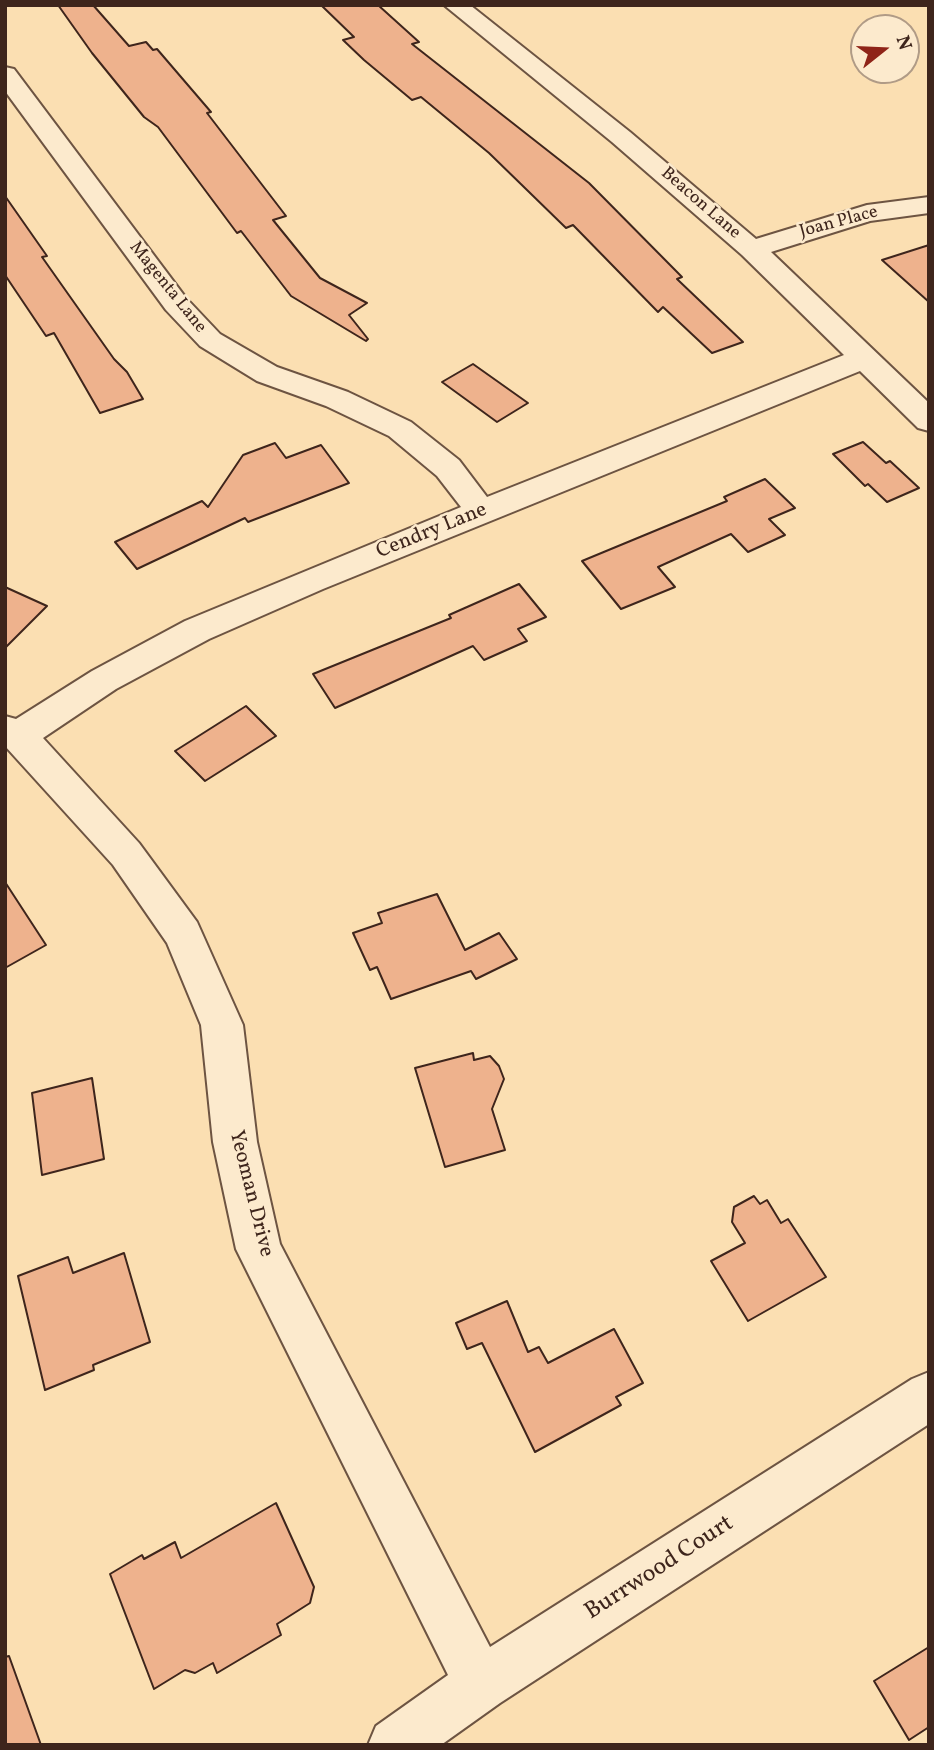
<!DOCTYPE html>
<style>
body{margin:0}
#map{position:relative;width:934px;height:1750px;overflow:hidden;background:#fbdfb2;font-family:Vollkorn,serif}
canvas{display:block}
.frame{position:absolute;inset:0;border:7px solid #3e251c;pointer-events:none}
.north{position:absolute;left:850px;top:14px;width:70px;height:70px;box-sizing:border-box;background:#fceacd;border:2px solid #b09b86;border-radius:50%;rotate:72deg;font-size:19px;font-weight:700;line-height:28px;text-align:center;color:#3e251c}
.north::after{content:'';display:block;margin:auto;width:24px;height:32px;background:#8f2418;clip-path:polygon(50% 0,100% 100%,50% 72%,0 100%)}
</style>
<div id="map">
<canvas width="934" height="1750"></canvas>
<div class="frame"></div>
<div class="north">N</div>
</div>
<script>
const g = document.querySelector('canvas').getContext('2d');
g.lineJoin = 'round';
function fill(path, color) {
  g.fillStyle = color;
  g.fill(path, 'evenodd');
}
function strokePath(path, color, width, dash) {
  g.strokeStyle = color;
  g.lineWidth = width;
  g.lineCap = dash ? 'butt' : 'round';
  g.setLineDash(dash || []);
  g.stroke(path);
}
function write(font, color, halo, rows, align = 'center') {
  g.font = font + ' Vollkorn,serif';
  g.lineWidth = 5;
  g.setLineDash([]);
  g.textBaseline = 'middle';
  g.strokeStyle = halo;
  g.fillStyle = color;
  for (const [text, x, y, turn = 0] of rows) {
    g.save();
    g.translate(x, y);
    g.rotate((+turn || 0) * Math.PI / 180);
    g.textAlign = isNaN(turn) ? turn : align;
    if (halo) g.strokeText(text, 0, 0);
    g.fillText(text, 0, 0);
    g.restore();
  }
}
const building = new Path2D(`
 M58,5H93L129,46L146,42L153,50L157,49L211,112L207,113L286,216L273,220L320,278L367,303L349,315L368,339L366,341L291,296L241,231L237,233L158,127L144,117L92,53Z
 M321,5H378L419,42L412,44L589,183L682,277L677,279L743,342L712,353L663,307L658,312L573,225L566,228L489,153L421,97L412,100L364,60L343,40L354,37Z
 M5,196L47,256L42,257L114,359L127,372L143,399L100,413L54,333L46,336L5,275Z
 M929,245V302L882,260Z
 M473,364L528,403L497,422L442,382Z
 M863,442L886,463L890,461L919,488L887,502L868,484L865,486L833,454Z
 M275,443L286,458L321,445L349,483L248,522L245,518L137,569L115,542L202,501L208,507L243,455Z
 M765,479L795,508L769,519L785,535L748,552L731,534L658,567L675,587L621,609L582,561L727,501L724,497Z
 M519,584L546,617L518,629L527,641L484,660L473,646L335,708L313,674L451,618L449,615Z
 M5,587L47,606L5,648Z
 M246,706L276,736L205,781L175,751Z
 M5,882L46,945L5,968Z
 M437,894L465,950L499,933L517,959L476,979L471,971L391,999L377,967L370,970L353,933L382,923L378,913Z
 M473,1053L474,1060L490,1056L499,1066L504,1079L492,1109L505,1150L445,1167L415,1068Z
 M92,1078L104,1159L42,1175L32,1093Z
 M754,1196L760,1204L767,1200L781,1223L788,1219L826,1277L748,1321L711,1261L745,1243L732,1222L734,1207Z
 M124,1253L150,1342L93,1365L94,1370L45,1390L18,1276L68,1257L73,1273Z
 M507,1301L528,1352L539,1347L548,1363L614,1329L643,1383L616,1397L621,1405L535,1452L482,1343L467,1349L456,1323Z
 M276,1503L314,1587L310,1603L277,1624L281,1635L217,1673L213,1663L195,1673L185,1670L154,1689L110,1574L142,1555L144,1559L175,1542L181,1558Z
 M929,1647V1727L909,1740L874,1681Z
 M9,1656L41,1745H5V1657Z`);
const minor = new Path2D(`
 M444,5H470L630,132L756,239L867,205L929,197V213L870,221L771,252L929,403V431L918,428L860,371L323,589L209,639L116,689L43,738L139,843L197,922L243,1025L257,1142L280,1244L490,1647L912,1379L929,1372V1424L500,1703L441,1745H368L376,1726L448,1675L236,1249L213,1142L201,1025L167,943L113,865L5,746V716L16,719L92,671L185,621L461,507L437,476L389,436L326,406L257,381L200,346L166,310L5,91V67L14,69L186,298L220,334L277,367L348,392L411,422L459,460L487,497L844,355L742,255L612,142Z`);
const farStreetnames = [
 ["Beacon Lane",700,204,41],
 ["Joan Place",839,223,-15],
 ["Magenta Lane",167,288,51]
];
const streetNames = [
 ["Cendry Lane",432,532,-22],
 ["Yeoman Drive",250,1194,76]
];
const nearStreetnames = [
 ["Burrwood Court",660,1569,-33]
];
fill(building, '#eeb28d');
strokePath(building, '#3e251c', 2);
strokePath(minor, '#6d5442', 4);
fill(minor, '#fceacd');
write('18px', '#3e251c', '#fceacd', farStreetnames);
write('21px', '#3e251c', '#fceacd', streetNames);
write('24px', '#3e251c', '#fceacd', nearStreetnames);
</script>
